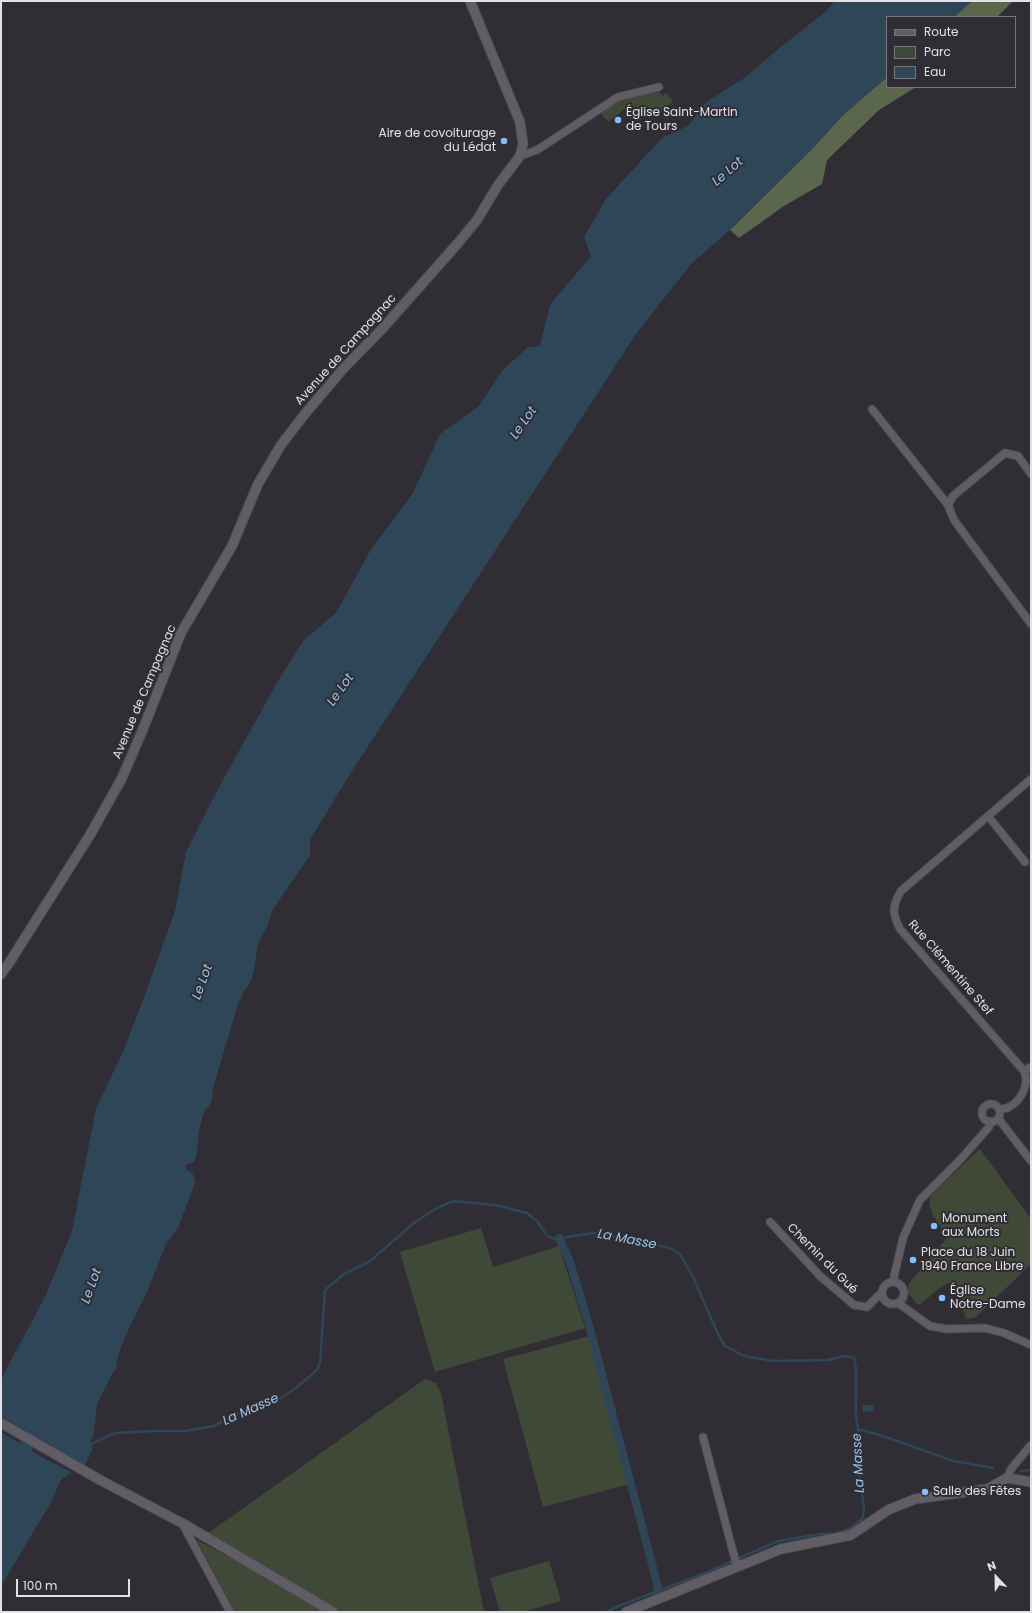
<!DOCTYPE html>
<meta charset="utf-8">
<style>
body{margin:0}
#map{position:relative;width:1032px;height:1613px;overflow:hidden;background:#302e34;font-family:Poppins,sans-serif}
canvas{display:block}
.frame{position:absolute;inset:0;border:2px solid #e2e1e5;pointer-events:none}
.legend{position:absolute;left:886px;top:16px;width:130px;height:72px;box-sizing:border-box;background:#302e34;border:1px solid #77767b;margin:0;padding:5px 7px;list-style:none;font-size:12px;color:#e2e1e5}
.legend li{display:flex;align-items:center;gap:8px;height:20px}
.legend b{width:20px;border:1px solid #77767b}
.north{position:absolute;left:976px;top:1557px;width:40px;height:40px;-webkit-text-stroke:3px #302e34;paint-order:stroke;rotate:338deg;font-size:11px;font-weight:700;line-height:16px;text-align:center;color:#e2e1e5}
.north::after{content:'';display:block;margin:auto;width:14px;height:18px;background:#e2e1e5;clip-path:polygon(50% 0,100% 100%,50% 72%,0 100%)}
.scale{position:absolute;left:16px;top:1579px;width:114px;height:18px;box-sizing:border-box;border:2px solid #e2e1e5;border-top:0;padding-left:5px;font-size:12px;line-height:14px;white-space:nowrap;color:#e2e1e5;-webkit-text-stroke:3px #302e34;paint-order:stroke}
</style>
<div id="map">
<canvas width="1032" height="1613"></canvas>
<div class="frame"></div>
<ul class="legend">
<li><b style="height:5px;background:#605e64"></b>Route</li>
<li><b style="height:11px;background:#404937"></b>Parc</li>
<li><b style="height:11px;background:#2f4658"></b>Eau</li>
</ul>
<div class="north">N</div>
<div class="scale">100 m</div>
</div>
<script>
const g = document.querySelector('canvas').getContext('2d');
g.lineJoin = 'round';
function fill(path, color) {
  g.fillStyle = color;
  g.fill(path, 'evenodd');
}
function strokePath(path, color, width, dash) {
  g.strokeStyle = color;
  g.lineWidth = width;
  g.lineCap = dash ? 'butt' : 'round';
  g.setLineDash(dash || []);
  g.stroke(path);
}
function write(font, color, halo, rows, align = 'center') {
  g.font = font + ' Poppins,sans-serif';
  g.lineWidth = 4;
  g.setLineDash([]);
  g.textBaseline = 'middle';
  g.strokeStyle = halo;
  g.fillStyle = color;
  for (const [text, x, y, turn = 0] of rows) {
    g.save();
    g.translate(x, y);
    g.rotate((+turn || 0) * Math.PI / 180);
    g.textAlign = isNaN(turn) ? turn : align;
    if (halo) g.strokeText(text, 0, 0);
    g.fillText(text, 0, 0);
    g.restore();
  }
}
const green = new Path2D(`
 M660,92L663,96L666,93L673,102L658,112L655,108L637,122L626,108L608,122L600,112L620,98Z
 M980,1149L1031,1219V1264L976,1317L966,1319L957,1289L951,1283C938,1285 930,1299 918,1305L907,1292L910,1282L947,1238L932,1213L929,1203L932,1194Z
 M481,1228L493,1267L559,1246L585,1328L435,1372L400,1252Z
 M590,1336L630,1484L543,1507L503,1359Z
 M425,1379L436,1383L441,1393L484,1612H333L204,1536Z
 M197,1540L255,1571L325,1612H235Z
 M549,1561L561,1601L522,1612H500L490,1578Z`);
const forest = new Path2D(`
 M972,1H1013L997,17H954Z
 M887,77V87H916L879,110L827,160L822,184L784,206L739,238L730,230L814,147L842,116Z`);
const water = new Path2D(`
 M835,1H972L954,17H887V77L842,116L814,147L730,230L691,264L636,334L350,774L310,840V855L273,909L266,929L258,944L254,970L251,981L242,995L237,1007L214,1085L211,1103L204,1112L199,1131L196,1157L194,1162L185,1165L186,1169L193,1174L195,1183L178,1228L166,1244L149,1287L126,1335L118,1355L116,1369L112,1374L97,1404L94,1432L90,1443L93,1448L85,1466L1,1416V1379L45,1297L72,1231L96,1108L123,1052L145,995L175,911L186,852L219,787L278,681L304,640L336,613L370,551L413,493L440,434L479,406L502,371L528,347L540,346L550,305L591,256L584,237L606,199L662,138L688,126L706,102L746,77L783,45L823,14Z
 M863,1405H873V1411L863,1412Z
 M1,1432L43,1458L71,1472L61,1480L50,1504L1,1586Z`);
const stream = new Path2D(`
 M858,1429L886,1437L953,1461L993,1468
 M89,1445L115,1433L155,1431H186L214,1426L230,1417L275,1402L296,1388L317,1370L320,1362L325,1290L344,1274L369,1262L415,1222L437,1208L453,1201L495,1205L527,1213L538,1222L547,1236L555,1239L593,1233L670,1248L680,1254L693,1277L718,1334L725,1346L744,1356L772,1361L828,1360L845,1356L854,1358L856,1369V1416L860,1444L858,1469L864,1507L863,1518L851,1528L836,1534H819L778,1541L705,1573L616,1607L606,1612
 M1021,1471L1031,1470`);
const canal = new Path2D(`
 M559,1238L569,1259L589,1325L658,1587L656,1593`);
const river = new Path2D(`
 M1,1480L38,1429`);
const minor = new Path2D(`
 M520,156L537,150L618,97L659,87
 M872,409L948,505
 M1031,474L1018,456L1005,453L953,496L948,505L954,520L1031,624
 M988,816L1025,862
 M1024,1071L1031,1067
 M982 1113a9 9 0 1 1 18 0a9 9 0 1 1-18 0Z
 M999,1109C1002,1109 1006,1109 1009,1107C1021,1101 1030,1084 1024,1071L900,929C892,913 892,906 901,891L1031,779
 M998,1118L1031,1161
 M770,1222L820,1276L854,1305L867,1307L881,1293
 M893,1281L903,1238L920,1200L960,1160L989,1127L991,1121
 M882 1293a11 11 0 1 1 22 0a11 11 0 1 1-22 0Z
 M898,1303L930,1326L947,1329L985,1328L1004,1333L1031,1345
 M703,1437L737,1567
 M1007,1478L1011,1469L1031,1445
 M182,1523L230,1612`);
const tertiary = new Path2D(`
 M1,974L9,963L90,835L122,778L143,729L181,633L232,546L258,484L281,445L304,415L343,369L382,329L459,242L477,220L498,185L520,156L523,144L520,122L470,1
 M1,1423L100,1480L182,1523L333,1612
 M626,1612L781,1549L851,1535L888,1510L915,1499L987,1489L1007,1478L1031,1482`);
const markers = [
 [618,120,4,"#81bdfa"],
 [504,141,4,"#81bdfa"],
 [934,1226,4,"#81bdfa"],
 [913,1260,4,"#81bdfa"],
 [942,1298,4,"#81bdfa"],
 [925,1492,4,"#81bdfa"]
];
const poiNames = [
 ["Église Saint-Martin",626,113],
 ["de Tours",626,127],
 ["Aire de covoiturage",496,134,"right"],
 ["du Lédat",496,148,"right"],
 ["Monument",942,1219],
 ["aux Morts",942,1233],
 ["Place du 18 Juin",921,1253],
 ["1940 France Libre",921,1267],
 ["Église",950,1291],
 ["Notre-Dame",950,1305],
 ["Salle des Fêtes",933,1492]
];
const streetNames = [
 ["Avenue de Campagnac",346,350,-48],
 ["Avenue de Campagnac",145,692,-67],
 ["Rue Clémentine Stef",950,968,49],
 ["Chemin du Gué",822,1259,45]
];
const waterNames = [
 ["Le Lot",728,172,-41],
 ["Le Lot",524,423,-55],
 ["Le Lot",341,690,-55],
 ["Le Lot",203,982,-70],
 ["La Masse",627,1240,11],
 ["Le Lot",92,1286,-70],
 ["La Masse",251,1410,-24],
 ["La Masse",859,1463,-93]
];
fill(green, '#404937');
fill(forest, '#5b674d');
fill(water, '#2f4658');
strokePath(stream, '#2f4658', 2.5);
strokePath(canal, '#2f4658', 8);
strokePath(river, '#2f4658', 14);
strokePath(minor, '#4d4b50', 9);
strokePath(tertiary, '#4d4b50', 11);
strokePath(minor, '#605e64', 7);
strokePath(tertiary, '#605e64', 9);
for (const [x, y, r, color] of markers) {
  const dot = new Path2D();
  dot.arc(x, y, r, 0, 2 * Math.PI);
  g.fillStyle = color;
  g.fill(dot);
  strokePath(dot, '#302e34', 1.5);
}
write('12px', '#e2e1e5', '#302e34', poiNames, 'left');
write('12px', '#e2e1e5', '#302e34', streetNames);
write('italic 13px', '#98c6eb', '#302e34', waterNames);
</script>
